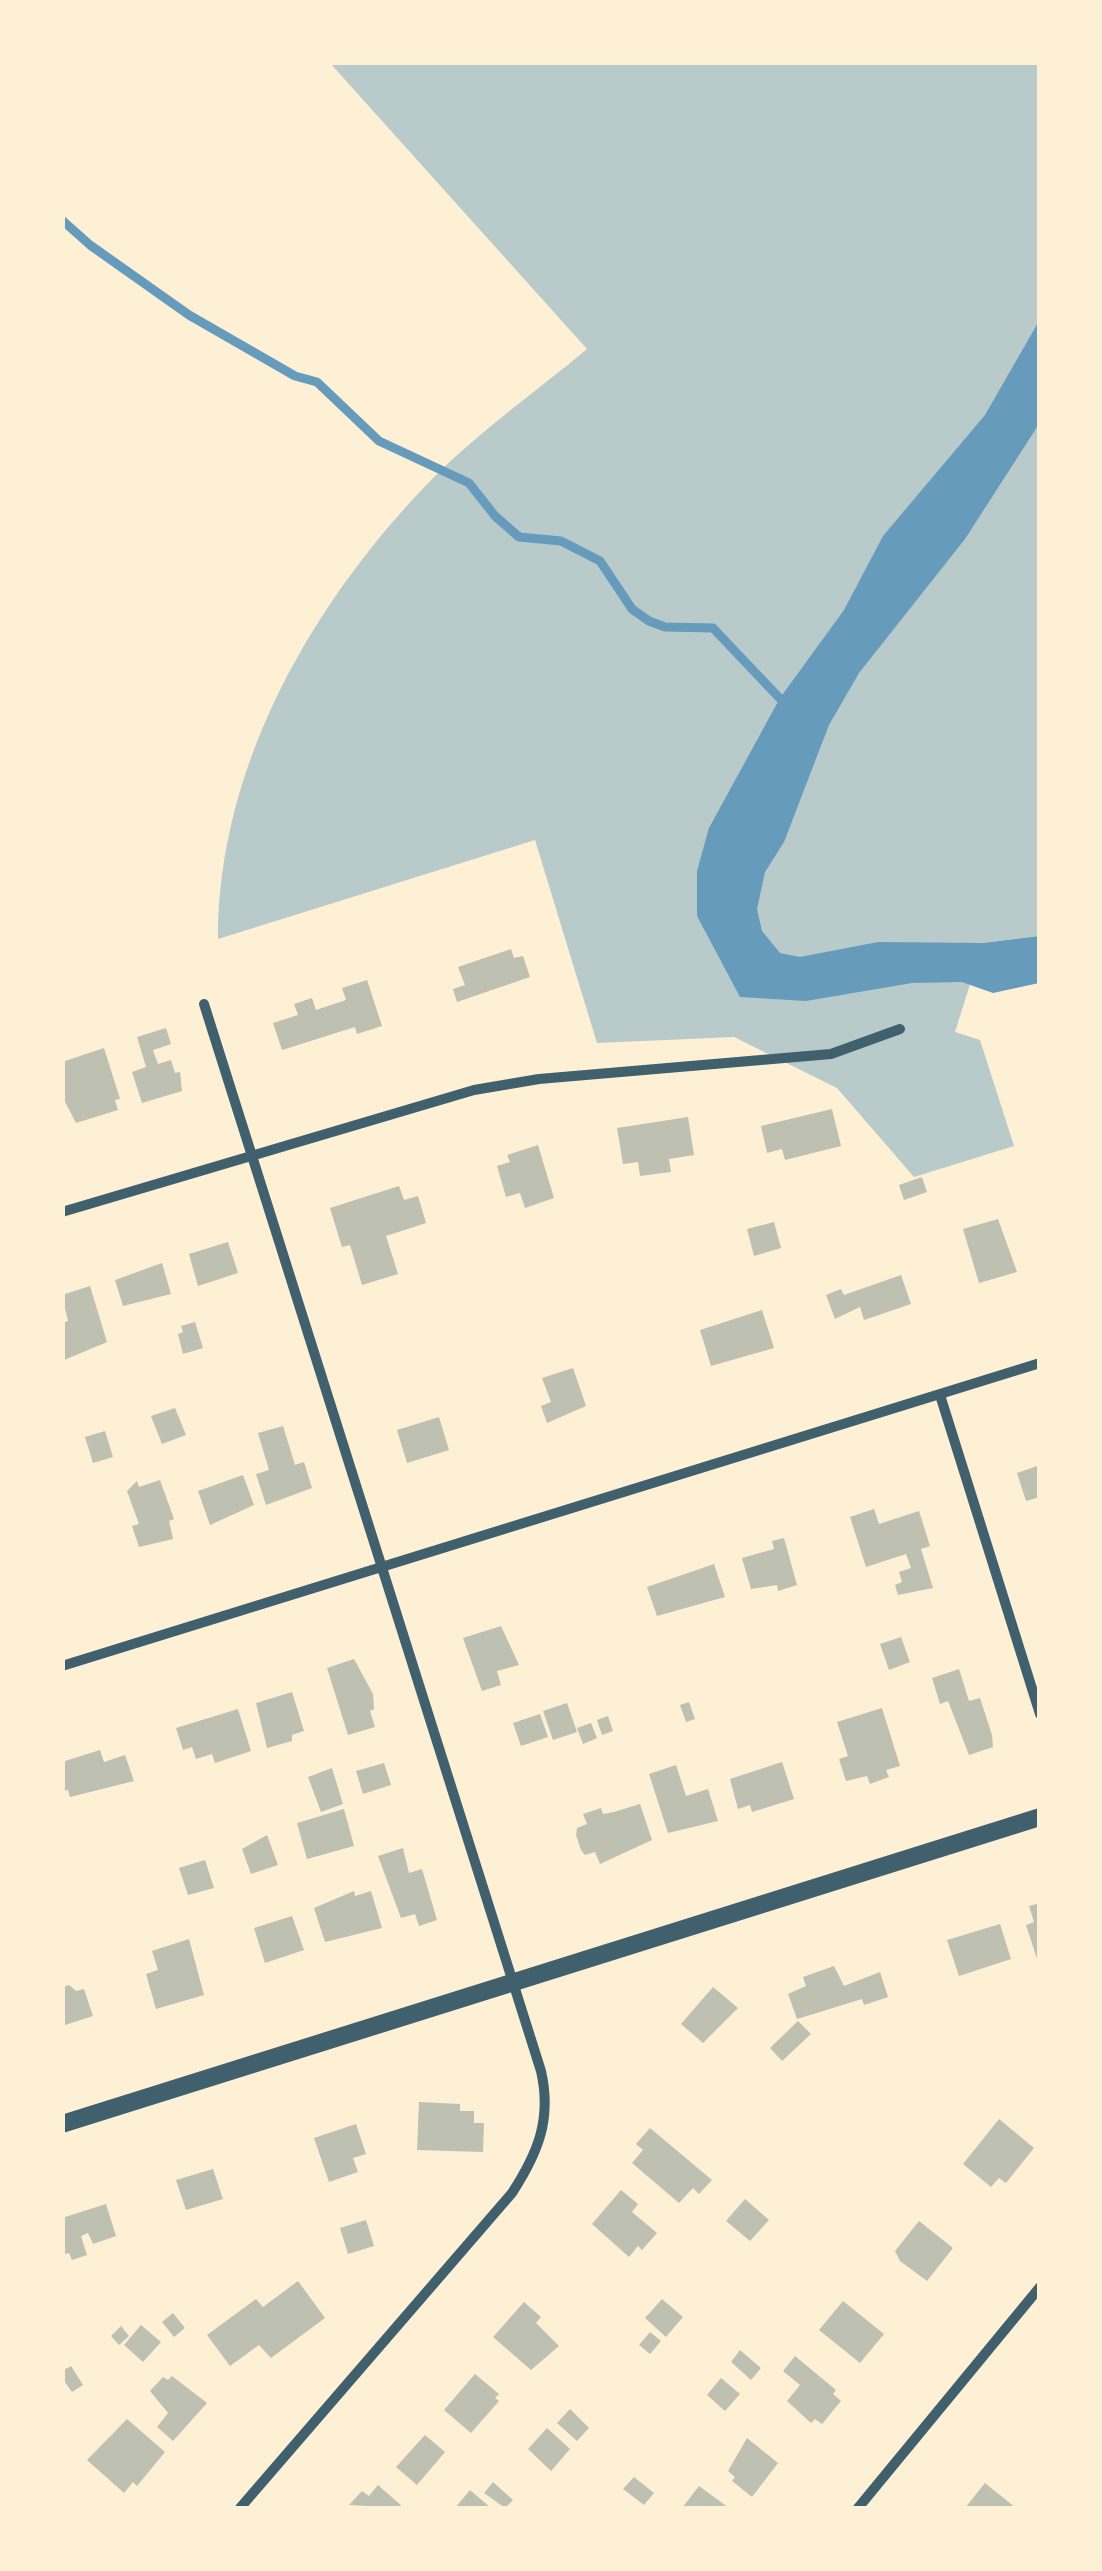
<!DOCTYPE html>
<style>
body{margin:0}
#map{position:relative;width:1102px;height:2571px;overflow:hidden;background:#fdf0d5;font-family:"DM Sans",sans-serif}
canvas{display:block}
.frame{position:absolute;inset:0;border:65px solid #fdf0d5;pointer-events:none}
</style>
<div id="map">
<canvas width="1102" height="2571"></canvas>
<div class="frame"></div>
</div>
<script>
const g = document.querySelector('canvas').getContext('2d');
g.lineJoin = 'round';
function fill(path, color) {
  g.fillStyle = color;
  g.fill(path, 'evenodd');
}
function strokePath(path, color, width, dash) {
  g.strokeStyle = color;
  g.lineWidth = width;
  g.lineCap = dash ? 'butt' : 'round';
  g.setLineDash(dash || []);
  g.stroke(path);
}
const green = new Path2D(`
 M330,63H1039V936L983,943L955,1032L980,1040L1014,1146L914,1177L837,1088L734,1037L597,1043L535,840L218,939C218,764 314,599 435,476C481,430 537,391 587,349Z`);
const water = new Path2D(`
 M1039,321V424L965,539L859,673L829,725L784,842L765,872L757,909L762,931L780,953L800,957L878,942L983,943L1039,936V983L993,993L962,982L912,983L806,1001L740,997L697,916V871L709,828L780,698L844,610L883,536L985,415Z`);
const stream = new Path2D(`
 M62,220L90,245L189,315L295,376L317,382L379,441L469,483L495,516L519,537L561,541L600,561L632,609L649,621L665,627L713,628L787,706`);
const building = new Path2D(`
 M511,949L514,958L523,956L530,977L457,1002L453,989L465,985L458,967Z
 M367,980L382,1026L357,1034L355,1027L282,1050L273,1023L298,1015L294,1004L312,998L316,1010L346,1000L342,988Z
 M166,1028L171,1044L153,1050L158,1064L171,1060L175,1073L180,1072L182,1091L142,1103L132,1072L146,1067L137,1037Z
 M104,1048L120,1099L115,1100L118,1110L76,1123L62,1096V1062Z
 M832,1109L841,1146L785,1160L782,1149L767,1153L761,1126Z
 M688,1117L694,1155L669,1159L671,1172L640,1176L638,1162L623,1164L617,1128Z
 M538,1145L554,1198L525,1208L520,1193L506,1197L497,1166L510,1162L507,1155Z
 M922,1177L927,1192L904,1200L899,1185Z
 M399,1186L404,1200L418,1196L426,1223L386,1236L398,1274L362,1285L350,1245L342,1247L330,1208Z
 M998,1219L1017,1272L979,1283L963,1229Z
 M774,1222L781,1248L754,1256L747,1229Z
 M228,1242L238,1273L198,1286L189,1254Z
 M162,1263L171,1294L123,1306L115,1280Z
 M901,1275L911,1304L864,1320L860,1307L835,1319L826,1295L841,1289L844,1295Z
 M90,1286L107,1342L62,1361V1323L68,1321L62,1295Z
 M762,1310L774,1348L711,1366L700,1330Z
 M195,1322L203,1348L183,1354L178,1334L183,1332L181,1326Z
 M573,1368L586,1406L547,1423L541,1406L551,1402L542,1378Z
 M175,1408L186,1435L162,1444L151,1416Z
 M439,1417L449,1450L407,1463L397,1430Z
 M283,1426L295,1465L304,1462L312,1488L266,1505L256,1474L269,1470L258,1433Z
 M105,1431L113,1457L93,1463L85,1437Z
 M1040,1465V1497L1026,1501L1017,1473Z
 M243,1475L254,1505L210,1525L198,1491Z
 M160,1480L174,1519L169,1521L173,1539L139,1547L132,1526L139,1524L127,1491L137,1481L139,1487Z
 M874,1509L879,1524L919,1511L930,1546L921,1549L933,1588L898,1595L895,1585L902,1582L899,1572L911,1568L906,1554L866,1567L850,1517Z
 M784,1538L797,1585L778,1591L777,1585L751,1589L742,1558L774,1549L772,1541Z
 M714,1564L725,1597L657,1616L647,1587Z
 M501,1626L519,1665L497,1671L501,1685L482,1691L463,1638Z
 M901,1637L910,1662L889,1670L880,1644Z
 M354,1659L373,1694L374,1709L370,1711L375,1727L348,1735L327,1668Z
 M959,1669L969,1701L980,1698L992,1735L993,1747L969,1755L948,1701L940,1704L932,1678Z
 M292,1692L304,1731L292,1735V1741L267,1748L256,1703Z
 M689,1702L695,1719L686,1722L680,1705Z
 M567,1703L577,1732L553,1740L543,1711Z
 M882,1708L900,1766L886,1770L889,1777L870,1784L867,1776L846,1781L839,1759L848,1756L837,1722Z
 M238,1709L251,1751L215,1763L212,1754L196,1759L192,1747L183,1750L176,1728Z
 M540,1714L548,1737L521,1746L513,1723Z
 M608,1716L613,1731L602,1735L597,1720Z
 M591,1723L597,1738L583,1744L577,1728Z
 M100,1750L104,1762L125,1755L134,1781L70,1797L68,1790L62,1791V1762Z
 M782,1762L794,1799L752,1812L750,1805L738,1809L730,1779Z
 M384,1763L391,1785L363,1794L356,1771Z
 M676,1765L686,1796L708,1789L718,1821L668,1833L649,1774Z
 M332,1768L343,1804L321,1812L308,1777Z
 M640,1804L652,1840L600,1864L595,1852L585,1855L581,1850L576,1835L577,1828L587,1824L583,1814L601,1808L603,1814L614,1812Z
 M344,1809L354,1846L307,1859L297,1823Z
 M267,1835L278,1865L251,1874L242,1849Z
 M403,1848L409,1873L422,1869L437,1920L419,1926L415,1914L401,1918L378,1856Z
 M205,1860L214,1888L188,1895L179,1868Z
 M354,1891L355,1896L371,1891L382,1928L325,1942L314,1908Z
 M1040,1903V1965H1039L1026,1925L1034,1922L1029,1906Z
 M292,1916L304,1950L265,1963L254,1928Z
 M1000,1924L1011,1959L959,1976L947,1940Z
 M189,1939L204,1995L156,2009L146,1974L158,1970L152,1951Z
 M834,1966L844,1986L880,1972L888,1997L864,2005L862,1999L797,2019L788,1994L806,1986L803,1977Z
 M69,1985L76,1991L84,1989L93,2016L62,2026V1987Z
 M713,1987L738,2008L703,2043L681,2024Z
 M798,2021L811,2034L782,2061L770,2048Z
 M419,2102L460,2104V2111H474V2123H484L483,2152L417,2150Z
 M999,2119L1034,2148L1006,2183L999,2178L991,2187L963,2164Z
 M356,2124L366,2154L353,2158L358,2172L329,2182L314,2138Z
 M650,2128L712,2180L699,2194L693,2188L679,2203L632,2163L643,2150L636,2144Z
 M213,2169L223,2199L186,2210L176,2180Z
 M621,2190L638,2204L632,2212L657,2233L642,2250L638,2246L629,2257L592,2224Z
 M745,2199L769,2220L750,2241L726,2221Z
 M106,2204L116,2236L93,2244L88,2233L81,2236L87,2255L72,2260L69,2253L62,2255V2218Z
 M366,2220L374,2246L348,2254L340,2228Z
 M919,2221L953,2248L927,2281L900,2261L895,2251Z
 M298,2281L325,2318L271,2358L259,2345L230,2366L207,2335L256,2299L263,2307Z
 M662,2299L683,2317L666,2337L645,2318Z
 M843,2301L884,2334L860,2363L819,2330Z
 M524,2302L541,2317L536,2323L559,2346L531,2370L493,2337Z
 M173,2313L185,2328L174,2337L162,2322Z
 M141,2325L161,2342L143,2362L124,2345Z
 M121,2326L129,2336L119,2345L111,2336Z
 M650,2332L661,2341L650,2354L639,2345Z
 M740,2350L761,2368L751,2380L731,2362Z
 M795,2356L836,2390L833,2394L841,2401L822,2424L815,2419L811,2423L787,2401L800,2385L783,2371Z
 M71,2366L83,2385L72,2392L62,2378V2371Z
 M475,2374L499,2394L495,2398L499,2401L471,2433L444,2410Z
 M172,2376L207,2403L173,2441L157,2427L168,2413L150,2391L163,2377L168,2380Z
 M721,2378L740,2394L725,2411L707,2395Z
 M570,2409L589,2428L577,2441L557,2423Z
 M127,2419L165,2452L137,2486L133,2482L124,2493L87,2460Z
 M547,2428L570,2449L551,2471L528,2449Z
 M425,2435L445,2452L417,2485L396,2467Z
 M747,2438L778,2463L752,2497L732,2481L735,2477L728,2471Z
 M634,2477L654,2493L644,2505L623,2489Z
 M493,2482L513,2500L505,2508L484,2493Z
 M985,2483L1016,2508H965Z
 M378,2485L404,2508L349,2505L362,2491L369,2496Z
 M699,2486L729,2508H682Z
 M470,2490L491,2508H455Z`);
const minor = new Path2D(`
 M204,1004L541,2071C552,2119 538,2153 512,2193L240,2508
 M62,1212L474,1090L539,1079L831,1054L900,1029
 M940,1395L1040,1714
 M62,1666L1040,1363
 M858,2508L1040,2287`);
const tertiary = new Path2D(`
 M62,2124L1040,1817`);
fill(green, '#b9caca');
fill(water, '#669bbc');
strokePath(stream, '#669bbc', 9);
fill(building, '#bec0b2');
strokePath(minor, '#3f606c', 10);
strokePath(tertiary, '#3f606c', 18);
</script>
